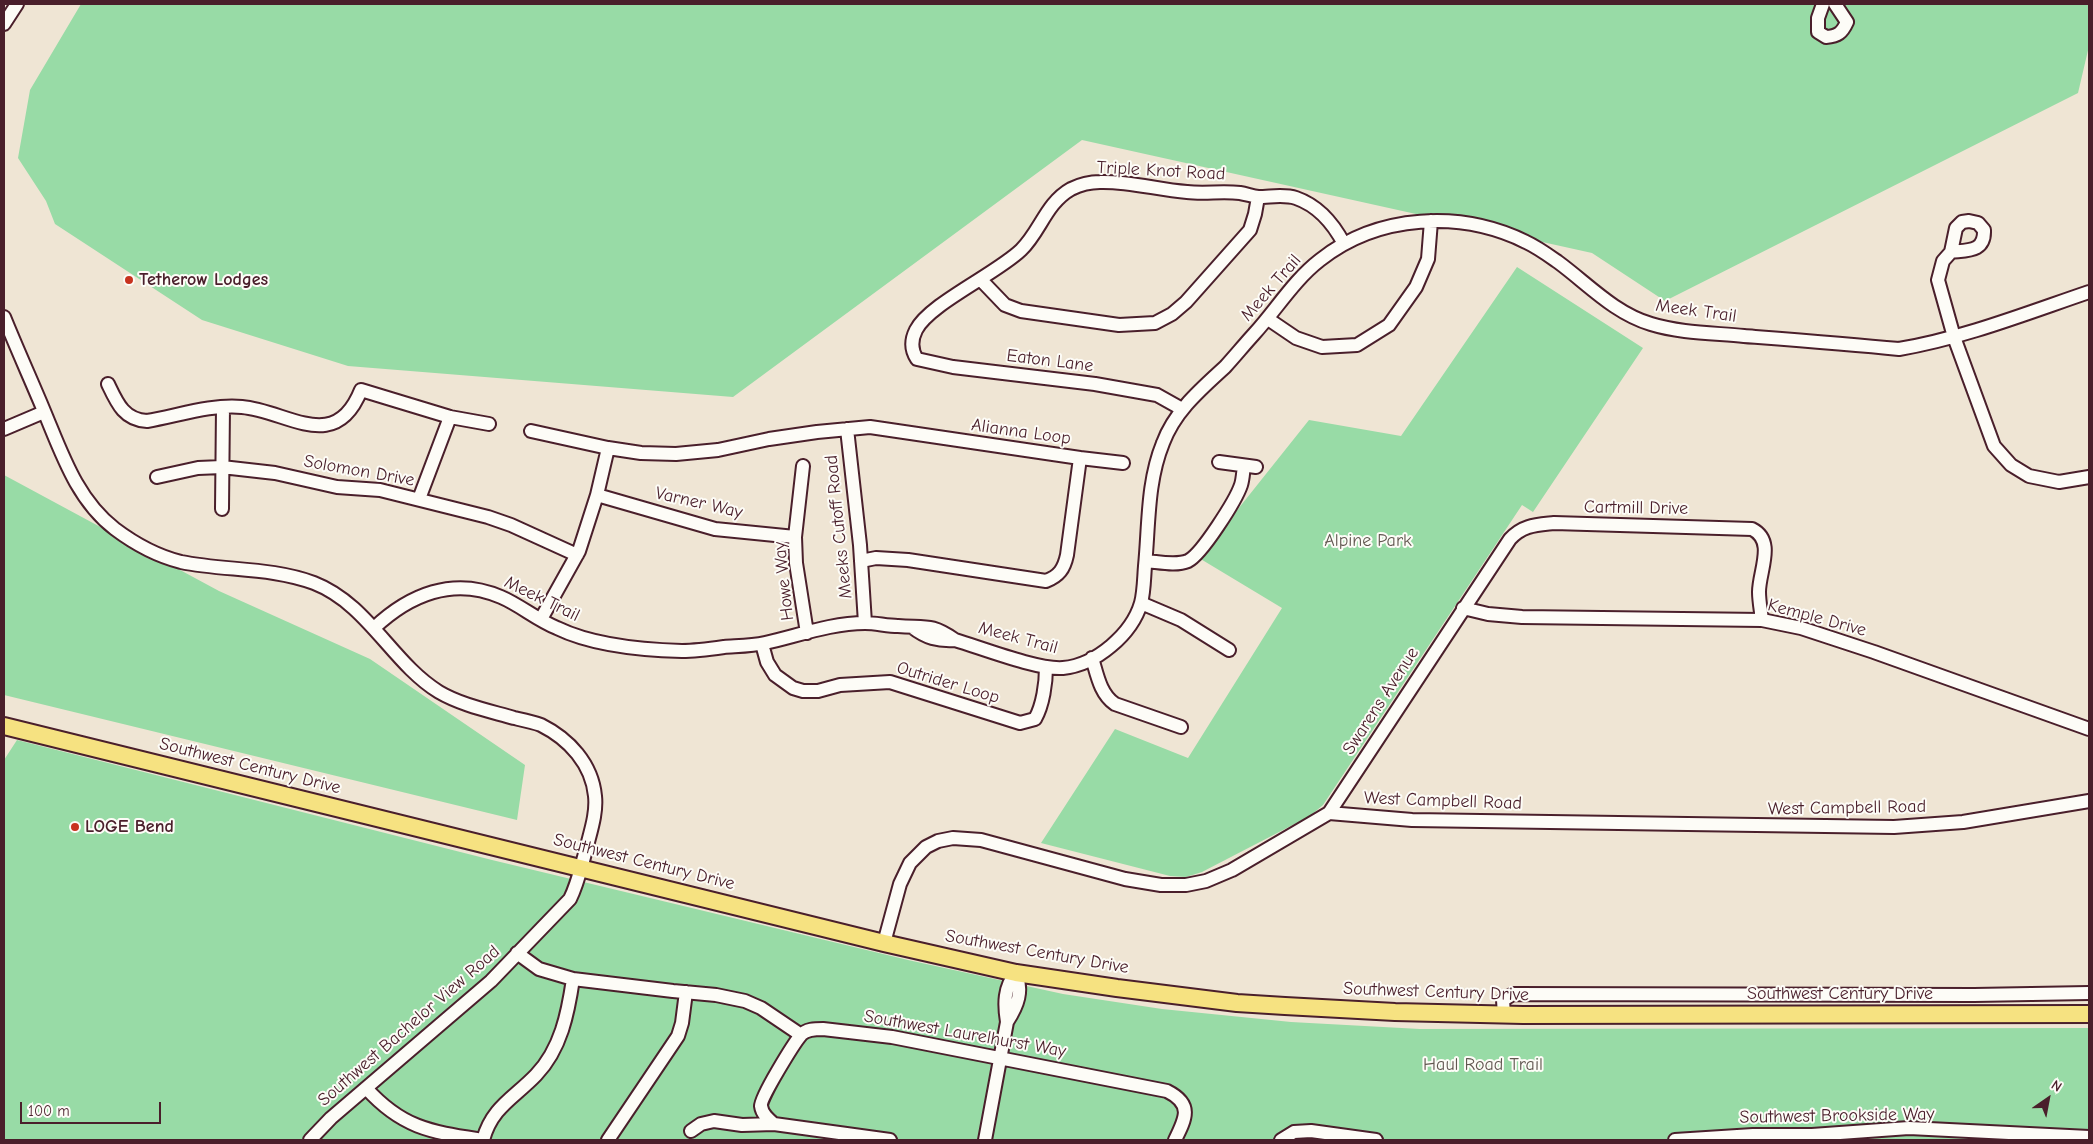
<!DOCTYPE html>
<style>
body{margin:0}
#map{position:relative;width:2093px;height:1144px;overflow:hidden;background:#efe5d4;font-family:"Comic Neue",sans-serif}
canvas{display:block}
.frame{position:absolute;inset:0;border:5px solid #4a1f2b;pointer-events:none}
.north{position:absolute;left:2023px;top:1074px;width:50px;height:50px;-webkit-text-stroke:4px #fdfcf7;paint-order:stroke;rotate:33deg;font-size:14px;font-weight:700;line-height:20px;text-align:center;color:#4a1f2b}
.north::after{content:'';display:block;margin:auto;width:18px;height:22px;background:#4a1f2b;clip-path:polygon(50% 0,100% 100%,50% 72%,0 100%)}
.scale{position:absolute;left:20px;top:1102px;width:141px;height:22px;box-sizing:border-box;border:2px solid #4a1f2b;border-top:0;padding-left:6px;font-size:15px;line-height:18px;white-space:nowrap;color:#4a1f2b;-webkit-text-stroke:4px #fdfcf7;paint-order:stroke}
</style>
<div id="map">
<canvas width="2093" height="1144"></canvas>
<div class="frame"></div>
<div class="north">N</div>
<div class="scale">100 m</div>
</div>
<script>
const g = document.querySelector('canvas').getContext('2d');
g.lineJoin = 'round';
function fill(path, color) {
  g.fillStyle = color;
  g.fill(path, 'evenodd');
}
function strokePath(path, color, width, dash) {
  g.strokeStyle = color;
  g.lineWidth = width;
  g.lineCap = dash ? 'butt' : 'round';
  g.setLineDash(dash || []);
  g.stroke(path);
}
function write(font, color, halo, rows, align = 'center') {
  g.font = font + ' "Comic Neue",sans-serif';
  g.lineWidth = 4;
  g.setLineDash([]);
  g.textBaseline = 'middle';
  g.strokeStyle = halo;
  g.fillStyle = color;
  for (const [text, x, y, turn = 0] of rows) {
    g.save();
    g.translate(x, y);
    g.rotate((+turn || 0) * Math.PI / 180);
    g.textAlign = isNaN(turn) ? turn : align;
    if (halo) g.strokeText(text, 0, 0);
    g.fillText(text, 0, 0);
    g.restore();
  }
}
const green = new Path2D(`
 M81,4H2089V46L2078,93L1665,301L1592,253L1082,140L733,397L348,366L202,320L55,224L46,201L18,158L30,90Z
 M1517,267L1643,348L1533,512L1522,505L1323,805L1310,816L1202,872L1186,877L1170,876L1041,843L1115,729L1188,758L1282,608L1199,558L1309,420L1401,436Z
 M4,475L219,591L370,659L525,765L517,820L4,695Z
 M17,740L492,860L908,960L1063,994L1162,1009L1291,1022L1420,1029L2089,1028V1140H4V760Z`);
const minor = new Path2D(`
 M1823,4L1818,18V32L1826,37C1838,36 1842,33 1847,22L1835,4
 M4,24L17,4
 M1951,252C1968,250 1985,252 1984,230L1978,223L1969,221L1962,222L1956,228L1951,252L1943,261L1938,280L1954,337L1994,446L2011,465L2029,476L2059,482L2089,477
 M981,280L1005,305L1021,311L1119,325L1155,323L1172,314L1186,302L1250,230L1255,214L1258,197
 M4,317C17,349 31,380 44,411C62,454 77,500 115,529C135,544 157,556 181,562C225,571 271,567 314,583C368,604 392,663 439,692C461,705 490,711 514,718C523,720 533,722 541,725C569,739 592,764 595,796C597,814 590,833 586,850C581,867 578,883 570,899L491,981L331,1118L310,1140
 M1268,319L1296,338L1322,347L1357,345L1389,325L1416,287L1428,259L1431,221
 M108,384C117,403 124,420 147,421C177,416 211,404 242,407C288,411 335,455 361,390L450,417L489,424
 M1182,409L1157,395L1095,384L953,367L917,359C911,350 911,340 916,330C929,304 996,274 1021,250C1040,232 1046,203 1071,189C1079,185 1091,182 1100,182C1130,181 1158,190 1187,192C1204,194 1222,191 1240,193C1246,194 1252,196 1258,197C1271,197 1284,194 1296,198C1319,206 1333,223 1344,244
 M4,429L44,412
 M847,429L860,545L865,623
 M531,431L608,448L641,453L676,454L718,450L769,439L817,432L870,427L1080,458L1067,555C1064,569 1059,576 1046,581L908,560L876,558L861,561
 M1080,458L1123,463
 M1219,462L1256,467
 M803,466L795,537L796,563L807,633
 M157,477L198,468L222,467L275,473L337,487L380,490L488,517L511,525L577,555
 M597,495L715,529L795,537
 M419,499L450,417
 M222,509L223,407
 M1146,561C1159,562 1176,566 1188,561C1202,554 1236,500 1241,485C1243,479 1243,472 1244,466
 M1141,603L1181,620L1229,650
 M1463,608L1488,614L1522,617L1762,620L1801,628L1874,652L2089,729
 M541,619L579,551L597,495L608,448
 M912,627C926,638 938,641 955,640
 M374,628C409,595 453,576 501,597C520,605 537,620 557,628C592,645 643,650 682,651C696,651 710,649 724,647C737,646 752,646 765,643C797,636 831,623 865,623C876,623 887,626 898,626C925,628 931,623 955,640C982,648 1038,670 1063,668C1096,665 1132,634 1141,603C1144,592 1144,578 1145,566C1149,525 1147,482 1163,443C1175,411 1200,390 1225,367C1235,356 1244,345 1254,334C1276,310 1294,280 1320,260C1378,214 1461,210 1526,242C1537,247 1548,255 1558,262C1588,284 1614,313 1651,324C1680,333 1713,333 1744,336C1795,340 1847,344 1899,349C1964,338 2027,313 2089,292
 M762,644L767,662L775,675L793,688L803,691H818L840,685L890,682L1020,723L1035,719C1043,705 1046,683 1046,667
 M1092,658C1097,674 1100,694 1115,704L1181,727
 M1329,813L1510,539C1523,525 1536,525 1554,523L1752,529C1776,541 1759,571 1759,592C1759,601 1761,611 1762,620
 M884,943L900,884L910,863L926,847L938,841L953,838L981,840L1125,879L1161,885H1186L1206,881L1232,870L1329,813L1412,820L1894,827L1963,822L2089,801
 M517,953L539,969L573,979L673,991L716,995L745,1001L761,1008L801,1035
 M1504,1015L1503,1000L1513,994L1974,995L2089,993
 M1007,1022C1018,1005 1023,991 1016,973
 M366,1088C403,1129 432,1132 484,1140
 M774,1124C768,1119 762,1114 761,1106C760,1098 794,1043 801,1035C806,1029 815,1029 823,1029L892,1037L1167,1091C1193,1104 1186,1118 1175,1140
 M691,1131L701,1124L714,1121L742,1125L774,1124L890,1140
 M483,1140C492,1107 514,1098 536,1075C561,1049 568,1013 573,979
 M608,1140L678,1036L682,1023L686,992
 M985,1140L1007,1022C1004,1004 1004,987 1016,973
 M1281,1140L1294,1132L1311,1131L1376,1140
 M1675,1140L1753,1135H1812L1909,1128L2089,1137`);
const major = new Path2D(`
 M4,726L884,943L1016,973L1117,988L1237,1003L1285,1006L1395,1012L1523,1015L2089,1014`);
const markers = [
 [129,280,5,"#c8321e"],
 [75,827,5,"#c8321e"]
];
const streetNames = [
 ["Triple Knot Road",1161,171,3],
 ["Meek Trail",1271,288,-49],
 ["Meek Trail",1696,311,8],
 ["Eaton Lane",1050,361,7],
 ["Alianna Loop",1021,432,8],
 ["Solomon Drive",359,471,10],
 ["Varner Way",699,503,13],
 ["Cartmill Drive",1636,508,1],
 ["Meeks Cutoff Road",839,527,-96],
 ["Howe Way",784,581,-96],
 ["Meek Trail",542,599,26],
 ["Kemple Drive",1817,618,15],
 ["Meek Trail",1018,638,15],
 ["Outrider Loop",948,683,17],
 ["Swarens Avenue",1381,701,-57],
 ["Southwest Century Drive",250,766,14],
 ["West Campbell Road",1443,801,2],
 ["West Campbell Road",1847,808,-1],
 ["Southwest Century Drive",644,862,14],
 ["Southwest Century Drive",1037,952,10],
 ["Southwest Century Drive",1436,992,2],
 ["Southwest Century Drive",1840,994],
 ["Southwest Bachelor View Road",409,1026,-41],
 ["Southwest Laurelhurst Way",965,1034,10],
 ["Southwest Brookside Way",1837,1116,-1]
];
const poiNames = [
 ["Tetherow Lodges",139,280],
 ["LOGE Bend",85,827]
];
const parkNames = [
 ["Alpine Park",1368,541],
 ["Haul Road Trail",1483,1065]
];
fill(green, '#98dba6');
strokePath(minor, '#4a1f2b', 16);
strokePath(major, '#4a1f2b', 20);
strokePath(minor, '#fdfcf7', 12);
strokePath(major, '#f6e281', 16);
for (const [x, y, r, color] of markers) {
  const dot = new Path2D();
  dot.arc(x, y, r, 0, 2 * Math.PI);
  g.fillStyle = color;
  g.fill(dot);
  strokePath(dot, '#fdfcf7', 2);
}
write('18px', '#4a1f2b', '#fdfcf7', streetNames);
write('bold 18px', '#4a1f2b', '#fdfcf7', poiNames, 'left');
write('18px', '#615750', '#fdfcf7', parkNames);
</script>
